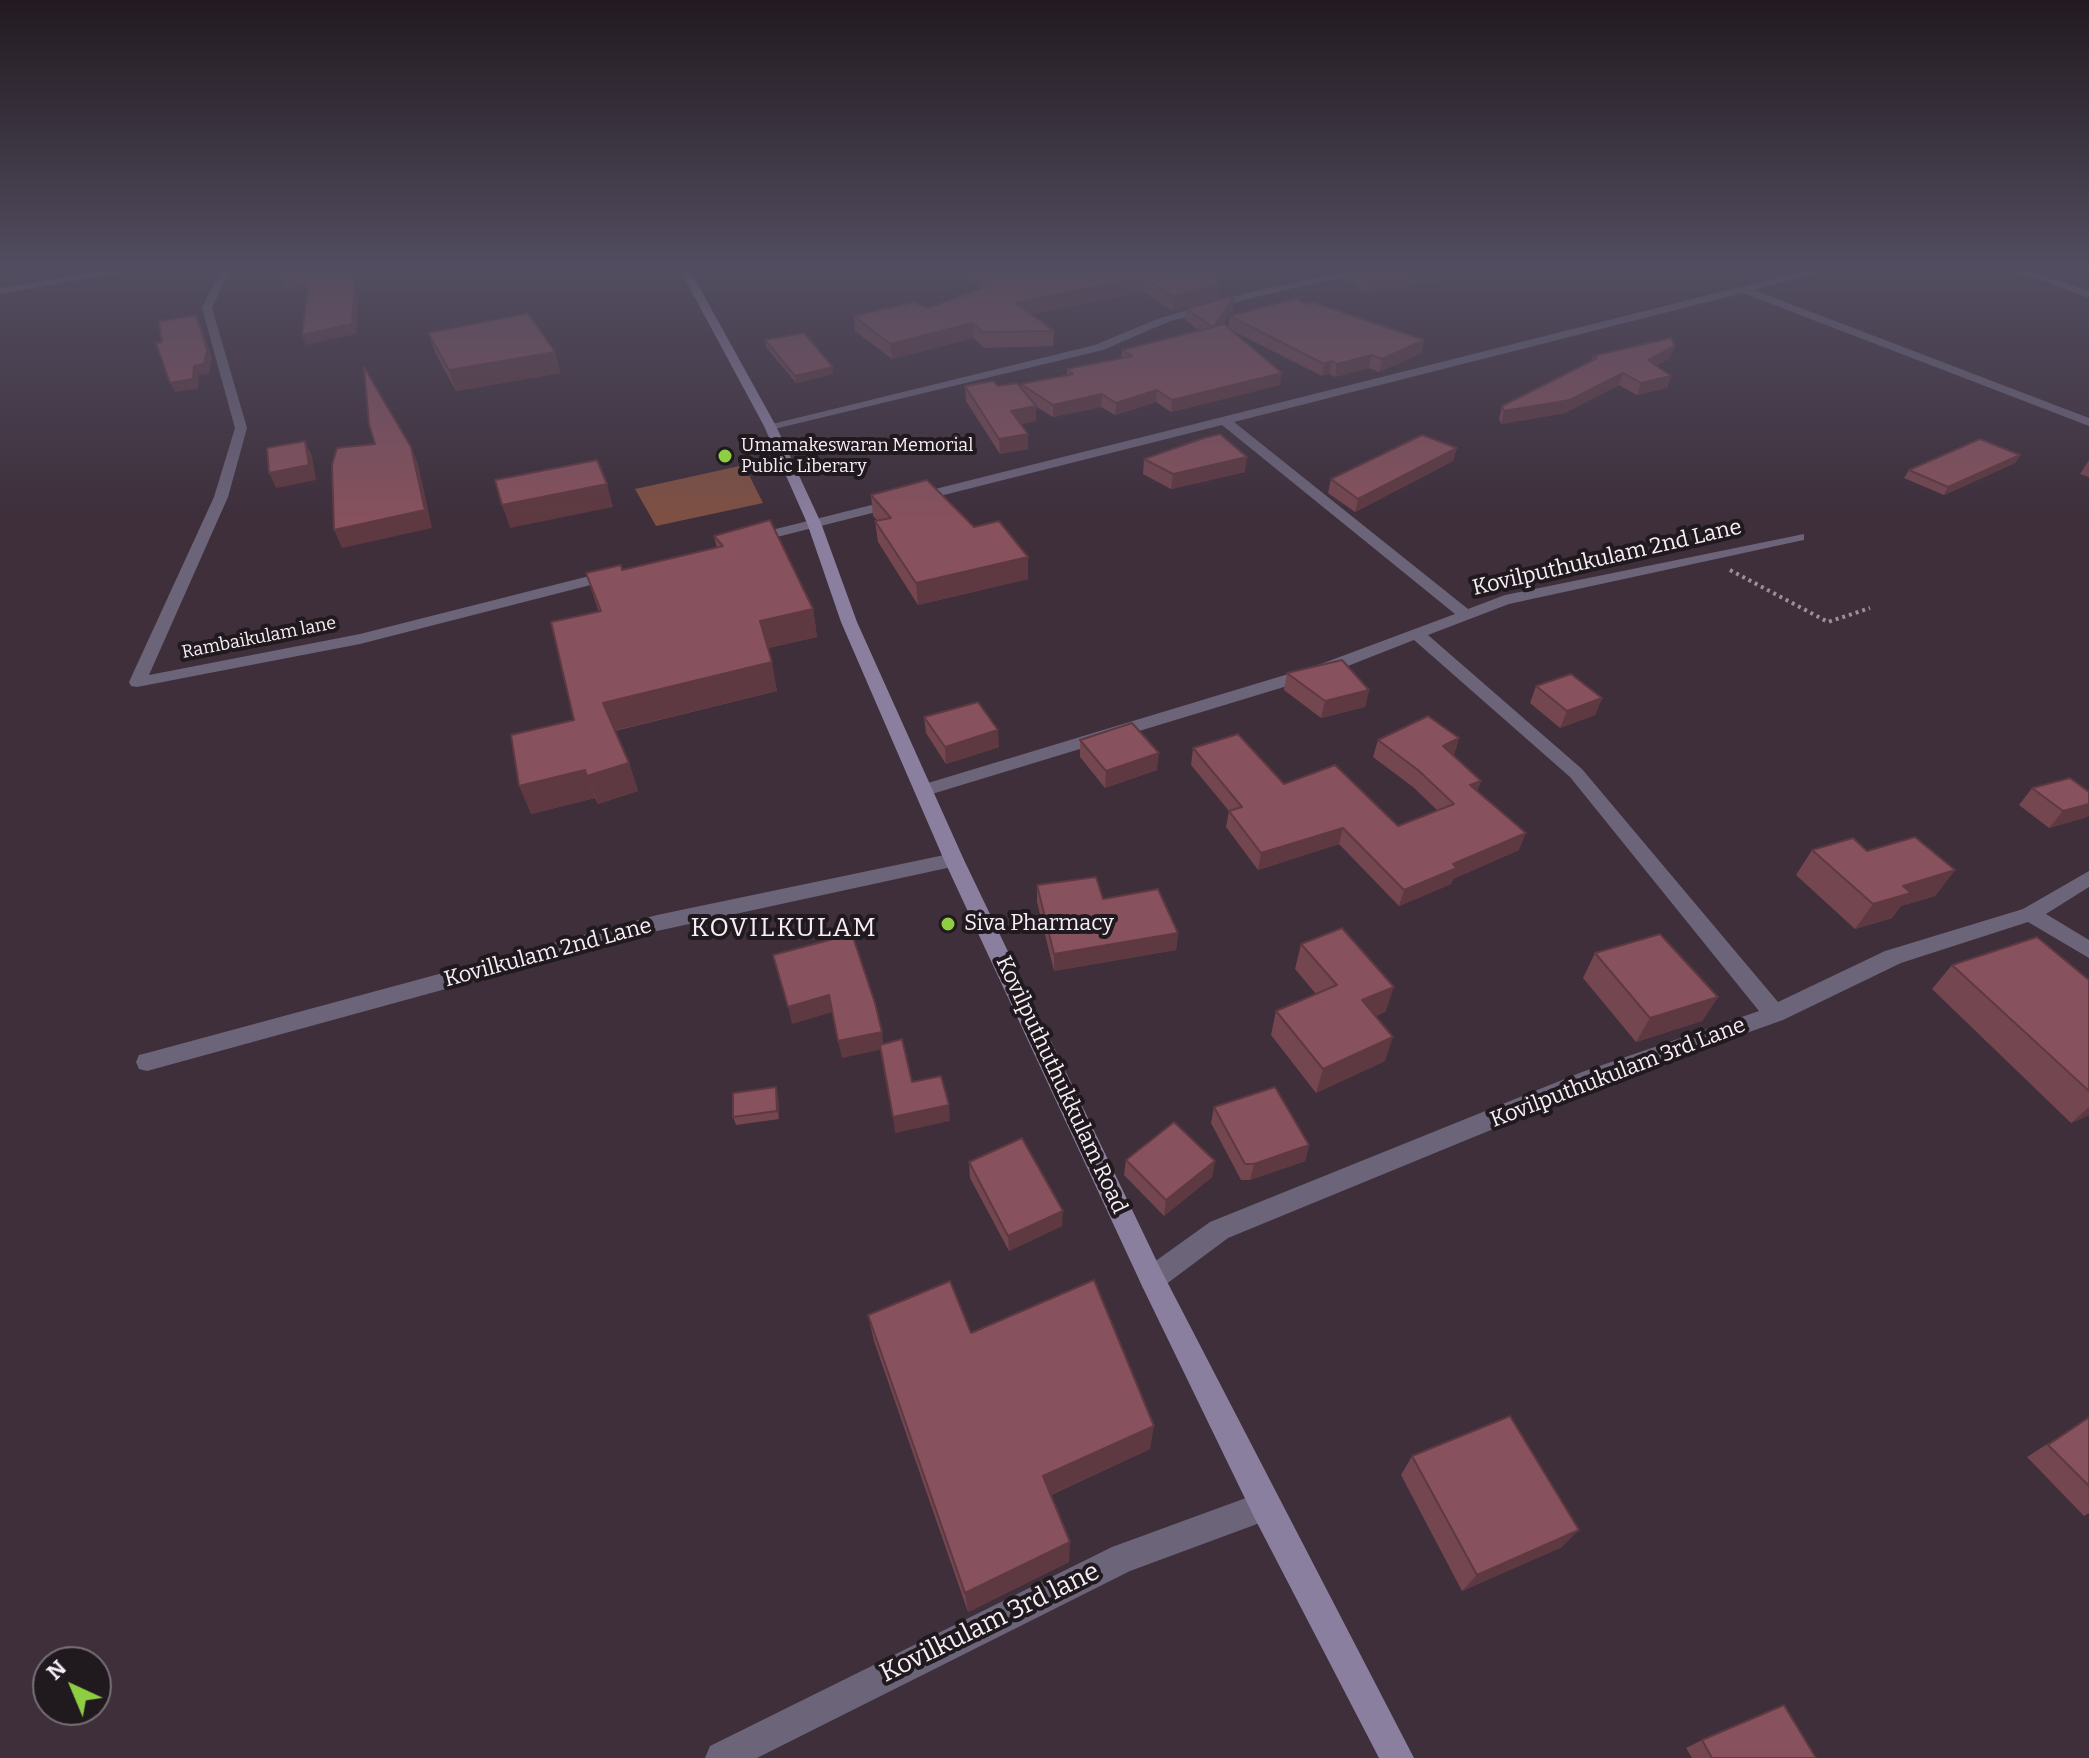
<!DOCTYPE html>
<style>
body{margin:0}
#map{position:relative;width:2089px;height:1758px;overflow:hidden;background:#3e2f3b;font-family:Bitter,serif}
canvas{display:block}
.north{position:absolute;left:32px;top:1646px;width:80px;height:80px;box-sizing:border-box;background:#201a1f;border:2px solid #766f75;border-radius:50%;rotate:316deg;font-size:22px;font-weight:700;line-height:32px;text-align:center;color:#f8eef6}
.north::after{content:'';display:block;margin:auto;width:28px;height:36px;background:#8ece43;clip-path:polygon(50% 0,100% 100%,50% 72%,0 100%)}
</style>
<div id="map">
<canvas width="2089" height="1758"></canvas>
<div class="north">N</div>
</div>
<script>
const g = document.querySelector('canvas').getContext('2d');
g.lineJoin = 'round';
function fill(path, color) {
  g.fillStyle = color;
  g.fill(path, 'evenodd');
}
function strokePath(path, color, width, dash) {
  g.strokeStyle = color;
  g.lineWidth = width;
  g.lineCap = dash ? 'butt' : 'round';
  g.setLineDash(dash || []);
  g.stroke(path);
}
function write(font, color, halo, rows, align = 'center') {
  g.font = font + ' Bitter,serif';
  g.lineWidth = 8;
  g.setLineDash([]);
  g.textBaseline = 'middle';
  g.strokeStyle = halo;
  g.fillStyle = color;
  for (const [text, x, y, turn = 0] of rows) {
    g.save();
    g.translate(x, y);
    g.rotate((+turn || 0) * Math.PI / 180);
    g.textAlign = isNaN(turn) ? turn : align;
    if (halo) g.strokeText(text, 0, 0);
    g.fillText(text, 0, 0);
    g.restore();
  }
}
const green = new Path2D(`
 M744,465L763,503L656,526L635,489Z`);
const pathFar1 = new Path2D(`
 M1218,272L1230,281`);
const path = new Path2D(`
 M1730,570L1828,622L1870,608`);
const street = new Path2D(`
 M95,272H122L0,294V288Z
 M219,272H229L212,308L247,428L228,497L149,675L360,634L613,570L621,575L618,578L360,644L137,687L131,686L129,682L214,497L235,428L202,308Z
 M1344,272H1366L1252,298L1168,322L1103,350L770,430L764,426L1095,345L1160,318L1250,292Z
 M1800,272H1819L1754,290L2089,418V426L1743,293L1234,422L1468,609L1505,595L1804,534V540L1799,541L1509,604L1428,635L1582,769L1778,1002L1885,951L2023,909L2089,871V887L2046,914L2089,940V958L2028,922L1901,963L1783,1020L1598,1086L1228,1238L1161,1288L1152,1292L1143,1288L1139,1279L1143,1270L1210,1222L1582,1072L1759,1011L1570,777L1414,640L1330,673L932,794H918L916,790L918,786L1318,665L1455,614L1222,425L753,543L746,539L748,536Z
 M2017,272H2034L2089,291V298Z
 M954,853L961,855L964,860L961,865L657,931L147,1071L139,1069L136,1062L139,1055L147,1053L657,915Z
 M1265,1491L1276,1495L1280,1506L1276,1517L1130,1571L757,1758H705L710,1746L1112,1547Z`);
const secondary = new Path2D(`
 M681,272H691L776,426L821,523L857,622L964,860L1161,1270L1414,1758H1379L1254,1517L1143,1288L944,860L841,622L807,523L764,426Z`);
const wall = new Path2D(`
 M964,272H1207L1219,298L1172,311L1143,292L1032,314L1054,331L1053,346L984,348L974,338L892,359L855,331L854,316L928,308L981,288Z
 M1347,272H1445L1443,281L1366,293L1346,280Z
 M1234,297L1233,309L1223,324L1228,328L1230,316L1422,353L1379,372L1369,368L1335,377L1330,374L1322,376L1231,330L1280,385L1171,412L1156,402L1115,415L1101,407L1053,417L1035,406L1036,421L1021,424L1028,434V449L1000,454L966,401L965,386L1021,388V384L1067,376V369L1121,358L1122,350L1199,330L1185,320L1186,309Z
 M428,333L561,373L456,391L436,354Z
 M765,340L833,367V374L796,383L766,347Z
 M1675,346L1670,358L1656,366L1671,376L1667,388L1637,395L1619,385L1565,413L1501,424L1499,419L1502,406L1591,361L1593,356Z
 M1457,448L1453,461L1355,512L1328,493L1331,479Z
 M2020,455L2015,463L1944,495L1904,478L1909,470Z
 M1144,459L1245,472L1171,489L1143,474Z
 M2089,460V477L2080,474Z
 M871,495L974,527L1028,579L918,605L878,542L875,521L877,520L873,516Z
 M714,536L813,609L817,637L768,648L777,691L615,731L629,763L638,791L598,804L595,798L531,814L574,720L599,612L586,573L622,570L717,548Z
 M1287,673L1369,690L1365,707L1321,718L1284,690Z
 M1536,686L1602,698L1595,715L1560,728L1530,703Z
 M924,717L999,747L946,764L926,733Z
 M1459,738L1454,755H1453L1481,781L1477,791L1519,850L1453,879L1451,884L1399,906L1339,844L1258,870L1226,827L1229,811L1191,765L1193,748L1284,784L1398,826L1437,810L1413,787L1373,757L1378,740Z
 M1080,740L1157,770L1105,788L1080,757Z
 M2032,788L2087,817L2049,828L2019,805Z
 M1812,850L1867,851L1955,870L1935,896L1901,906L1892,918L1855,929L1796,875Z
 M1037,885L1103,899L1178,933L1176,950L1054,971L1037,902Z
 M1301,944L1386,1011L1376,1016L1385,1061L1316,1093L1271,1035L1276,1011L1316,994L1295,969Z
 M1595,953L1718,997L1702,1021L1636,1042L1583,978Z
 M1952,965L2089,980V1115L2071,1123L1932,989Z
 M778,1095L779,1119L736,1125L733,1117Z
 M1214,1107L1309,1145L1305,1161L1250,1180H1241L1211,1123Z
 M1126,1160L1215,1161L1212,1177L1164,1216L1124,1175Z
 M969,1162L1062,1226L1009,1251L970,1178Z
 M868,1315L971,1333L1150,1449L1051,1495L1069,1562L968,1612L874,1341Z
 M2088,1418L2089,1513L2084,1516L2027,1457Z
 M1412,1456L1562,1547L1462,1591L1401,1475Z
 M1702,1740L1816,1758H1692L1686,1748Z`);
const shadedWall = new Path2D(`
 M1427,272H1445L1443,281L1366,293L1368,282Z
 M309,276L313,285L285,289L281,280Z
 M1144,277L1143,292L1017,317L1016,303Z
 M1220,283L1219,298L1172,311L1173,297Z
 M355,286L359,295L356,334L306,345L302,335Z
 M1234,297L1233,309L1213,338L1214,326Z
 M196,315L201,324L212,359L209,374L199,375L198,389L175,392L170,383Z
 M973,323L974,338L892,359L890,344Z
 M1424,340L1422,353L1379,372L1382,359Z
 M1675,346L1670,358L1643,372L1648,360Z
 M555,352L561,373L456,391L449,370Z
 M1372,355L1369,368L1335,377L1337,364Z
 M1332,361L1330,374L1322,376L1324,364Z
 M833,367V374L796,383L795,376Z
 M1282,373L1280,385L1171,412L1172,400Z
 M1623,373L1619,385L1565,413L1501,424L1504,411Z
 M1671,376L1667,388L1637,395L1641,383Z
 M1157,390L1156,402L1115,415L1116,403Z
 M1102,394L1101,407L1053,417V405Z
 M1036,406V421L1012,426L1011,411Z
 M1028,434V449L1000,454L999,439Z
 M305,441L312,456L316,480L276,488L269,473Z
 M411,447L418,464L432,528L342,548L334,530Z
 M1457,448L1453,461L1355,512L1358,499Z
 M2020,455L2015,463L1944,495L1948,487Z
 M1247,457L1245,472L1171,489L1173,474Z
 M607,484L613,507L510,528L502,505Z
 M1028,557V579L918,605L916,583Z
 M813,609L817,637L765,649L760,621Z
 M772,662L777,691L612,731L603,703Z
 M1369,690L1365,707L1321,718L1325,701Z
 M1602,698L1595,715L1560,728L1567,711Z
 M998,730L999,747L946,764L945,747Z
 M1459,738L1454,755L1437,763L1443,746Z
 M1159,753L1157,770L1105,788L1106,771Z
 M629,763L638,791L598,804L587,776Z
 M585,770L595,798L531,814L519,786Z
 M1481,781L1475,798L1470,785Z
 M2089,804V815L2087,817L2049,828L2063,811Z
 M1343,828L1339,844L1258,870L1261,853Z
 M1526,833L1519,850L1453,879L1451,884L1399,906L1404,890L1453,864Z
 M1955,870L1935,896L1901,906L1892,918L1855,929L1873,904L1903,886Z
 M1178,933L1176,950L1054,971V954Z
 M1394,987L1386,1011L1355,1025L1362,1000Z
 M829,995L833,1012L792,1024L788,1007Z
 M1718,997L1702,1021L1636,1042L1650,1018Z
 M882,1032L884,1049L842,1058L838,1041Z
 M1393,1037L1385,1061L1316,1093L1323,1069Z
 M776,1087L778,1095L779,1119L777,1111Z
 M949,1105L950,1121L895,1133L893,1117Z
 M2089,1107V1115L2071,1123Z
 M1309,1145L1305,1161L1250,1180L1254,1164Z
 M1215,1161L1212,1177L1164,1216L1166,1200Z
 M1063,1211L1062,1226L1009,1251L1008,1236Z
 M1154,1426L1150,1449L1043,1498V1476Z
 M1579,1530L1562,1547L1462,1591L1477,1575Z
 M1070,1542L1069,1562L968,1612L965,1593Z`);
const building = new Path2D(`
 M282,272H349L355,286L352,324L302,335L309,276L281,280Z
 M980,272H1207L1220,283L1173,297L1144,277L1016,303L1054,331L983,332L973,323L890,344L854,316L914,302L928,308L993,284Z
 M1354,272H1427L1368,282Z
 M1232,296L1234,297L1214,326L1224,324L1282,373L1172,400L1157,390L1116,403L1102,394L1053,405L1021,384L1073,374L1067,369L1132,356L1122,350L1213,327L1186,309Z
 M1296,298L1306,304L1312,302L1424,340L1382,359L1372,355L1337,364L1332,361L1324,364L1230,316Z
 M528,313L555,352L449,370L428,333Z
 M196,315L207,350L204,364L194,366L193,379L170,383L156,343L162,342L159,321Z
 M804,333L833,367L795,376L765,340Z
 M1671,338L1675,346L1648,360L1671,376L1641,383L1623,373L1570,400L1504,411L1502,406L1597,358L1593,356Z
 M364,367L411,447L425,510L334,530L332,465L337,448L375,444L369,424Z
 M993,381L998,386L1017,383L1036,406L1011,411L1028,434L999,439L965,386Z
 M1220,434L1247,457L1173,474L1144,459L1204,438Z
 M1422,435L1457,448L1358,499L1331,479Z
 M1980,439L2020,455L1948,487L1909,470Z
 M305,441L309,465L269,473L267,448Z
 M597,460L607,484L502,505L495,480Z
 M927,480L974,527L999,521L1028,557L916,583L875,521L891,518L871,495Z
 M770,520L813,609L760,621L772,662L603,703L629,763L587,776L585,770L519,786L511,735L574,720L551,622L601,611L586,573L621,565L622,570L723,546L714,536Z
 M1342,660L1369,690L1325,701L1287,673Z
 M1571,674L1602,698L1567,711L1536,686Z
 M978,702L998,730L945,747L924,717Z
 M1428,716L1459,738L1443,746L1481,781L1470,785L1526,833L1453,864L1457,868L1404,890L1343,828L1261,853L1229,811L1242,807L1193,748L1238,734L1284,784L1335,765L1398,826L1454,804L1418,770L1378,740Z
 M1132,723L1159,753L1106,771L1080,740Z
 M2070,778L2089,792V804L2063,811L2032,788Z
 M1915,837L1955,870L1903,886L1911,893L1873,904L1812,850L1853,838L1867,851Z
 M1096,877L1103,899L1158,889L1178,933L1054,954L1037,885Z
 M1342,928L1394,987L1362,1000L1393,1037L1323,1069L1276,1011L1337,985L1301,944Z
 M852,934L875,1003L882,1032L838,1041L829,995L788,1007L773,955Z
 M1660,934L1718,997L1650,1018L1595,953Z
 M2037,937L2089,980V1091L1952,965Z
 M902,1039L912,1082L941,1076L949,1105L893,1117L880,1045Z
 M776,1087L777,1111L733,1117V1093Z
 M1275,1087L1309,1145L1254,1164H1245L1214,1107Z
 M1174,1122L1215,1161L1166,1200L1126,1160Z
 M1022,1138L1063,1211L1008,1236L969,1162Z
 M1094,1280L1154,1426L1043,1476L1070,1542L965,1593L868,1315L950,1281L971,1333Z
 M1510,1416L1579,1530L1477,1575L1412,1456Z
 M2088,1418L2089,1419V1486L2048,1445Z
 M1784,1705L1816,1758H1712L1702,1740Z`);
const markers = [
 [725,456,8,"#8ece43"],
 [948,924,8,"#8ece43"]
];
const farPoinames = [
 ["Umamakeswaran Memorial",741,446],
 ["Public Liberary",741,467]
];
const farStreetnames = [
 ["Rambaikulam lane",259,638,-11]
];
const streetNames = [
 ["Kovilputhukulam 2nd Lane",1607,558,-13],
 ["Kovilkulam 2nd Lane",548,953,-15],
 ["Kovilputhukulam 3rd Lane",1618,1073,-21],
 ["Kovilputhuthukkulam Road",1061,1085,65]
];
const poiNames = [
 ["Siva Pharmacy",964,924]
];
const quarterNames = [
 ["KOVILKULAM",784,929]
];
const nearStreetnames = [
 ["Kovilkulam 3rd lane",990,1623,-26]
];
fill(green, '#7e5043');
strokePath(pathFar1, '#9c8f99', 3, [2, 3]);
strokePath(path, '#9c8f99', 4, [3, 4]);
fill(street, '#6c6479');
fill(secondary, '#8b7f9f');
fill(wall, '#744650');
fill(shadedWall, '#5e3941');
fill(building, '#87515d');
strokePath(building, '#5e3941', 2);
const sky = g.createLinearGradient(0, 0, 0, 519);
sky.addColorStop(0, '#221a20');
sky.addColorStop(0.52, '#524d60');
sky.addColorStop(1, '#524d6000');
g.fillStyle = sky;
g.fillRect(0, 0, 2089, 519);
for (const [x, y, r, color] of markers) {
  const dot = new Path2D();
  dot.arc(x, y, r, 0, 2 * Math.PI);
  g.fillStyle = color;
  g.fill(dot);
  strokePath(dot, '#201a1f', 3);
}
write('18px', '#f8eef6', '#201a1f', farPoinames, 'left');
write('18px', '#f8eef6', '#201a1f', farStreetnames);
write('22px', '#f8eef6', '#201a1f', streetNames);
write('22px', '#f8eef6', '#201a1f', poiNames, 'left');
g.letterSpacing = '2px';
write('26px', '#f8eef6', '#201a1f', quarterNames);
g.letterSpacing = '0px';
write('26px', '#f8eef6', '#201a1f', nearStreetnames);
</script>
